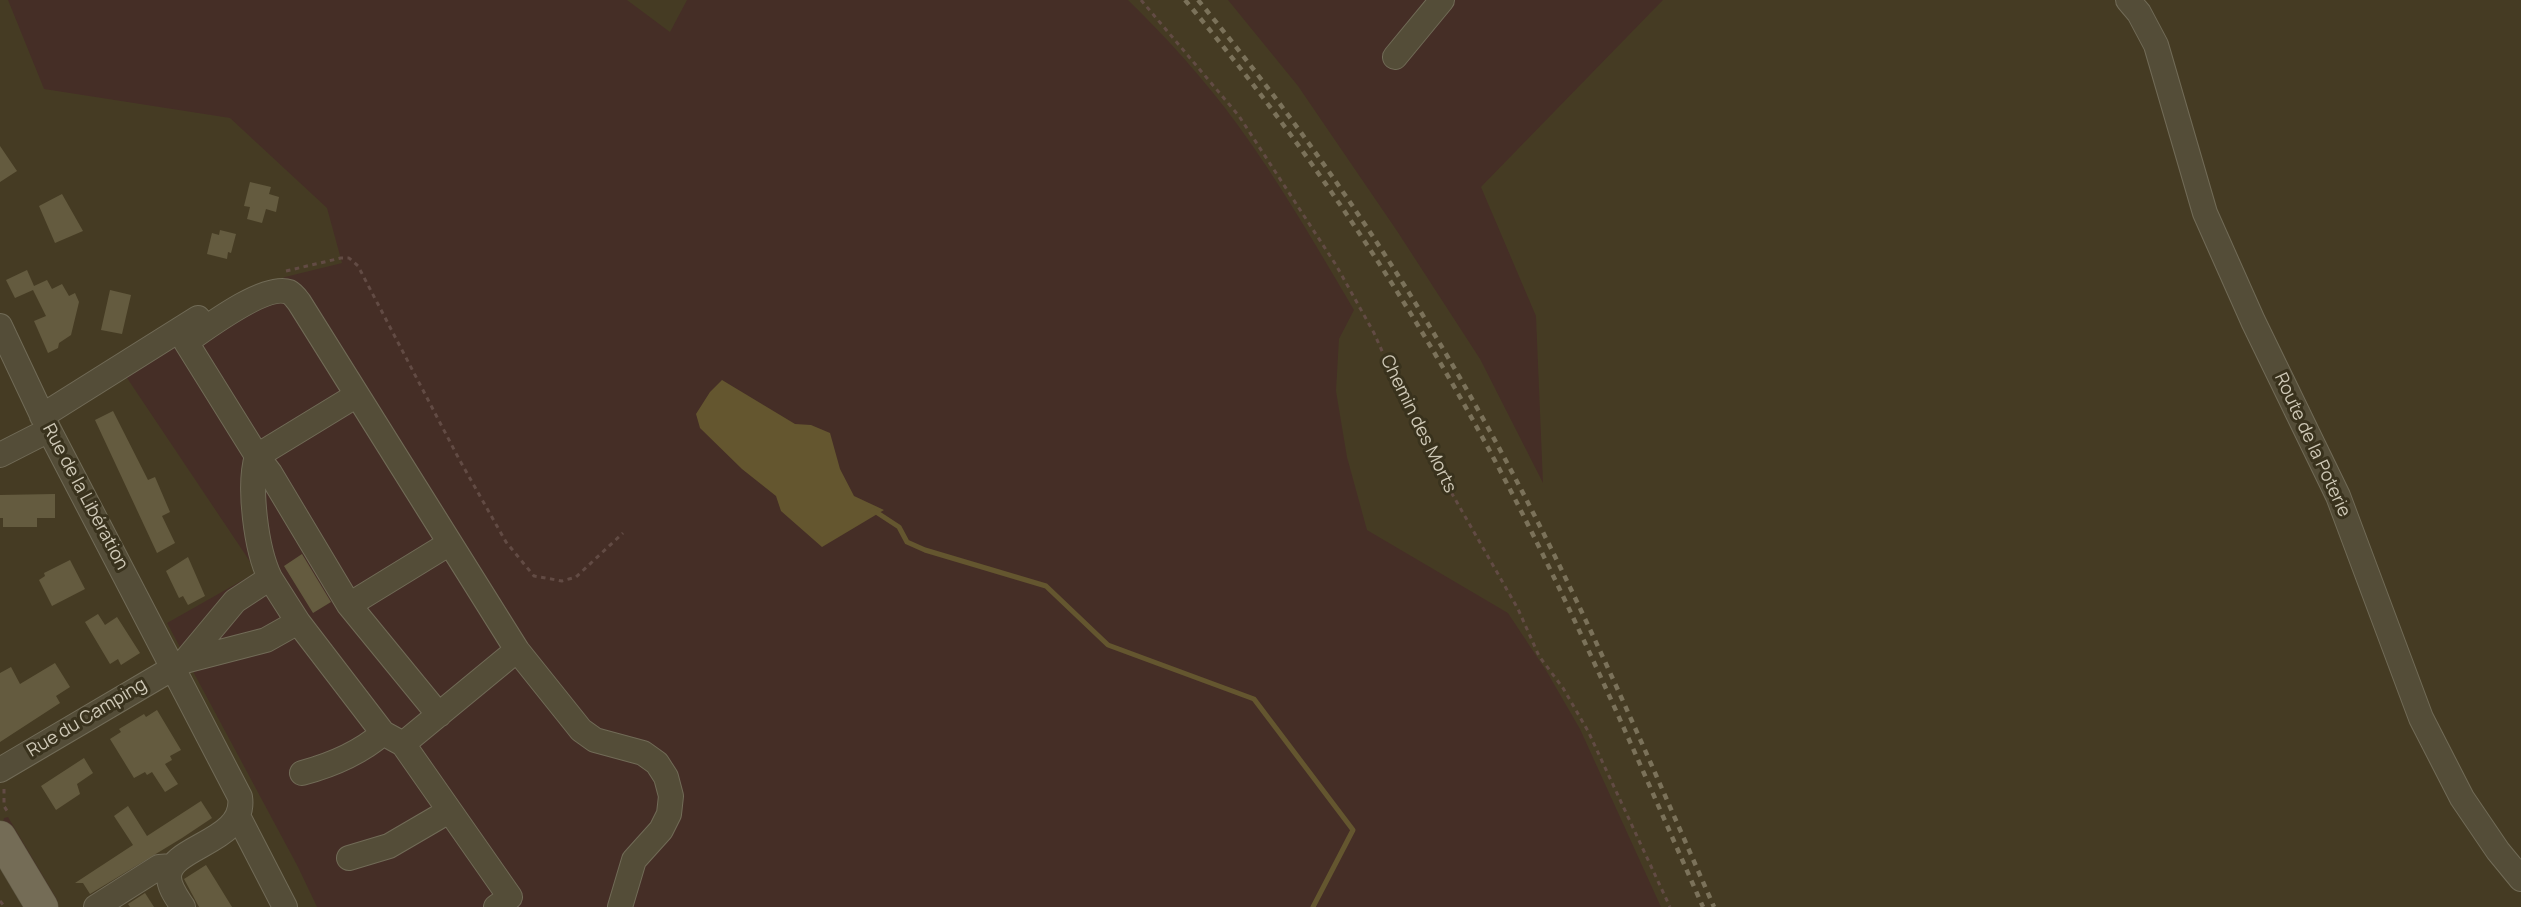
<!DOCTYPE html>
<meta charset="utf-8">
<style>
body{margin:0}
canvas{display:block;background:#453b23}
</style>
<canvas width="2521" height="907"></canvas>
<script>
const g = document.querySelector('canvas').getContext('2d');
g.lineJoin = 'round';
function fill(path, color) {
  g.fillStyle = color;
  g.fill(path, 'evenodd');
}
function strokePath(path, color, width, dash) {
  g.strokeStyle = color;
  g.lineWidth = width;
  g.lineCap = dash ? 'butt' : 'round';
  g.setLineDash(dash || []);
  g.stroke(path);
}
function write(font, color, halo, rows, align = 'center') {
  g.font = font + ' Manrope,sans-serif';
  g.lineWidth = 6;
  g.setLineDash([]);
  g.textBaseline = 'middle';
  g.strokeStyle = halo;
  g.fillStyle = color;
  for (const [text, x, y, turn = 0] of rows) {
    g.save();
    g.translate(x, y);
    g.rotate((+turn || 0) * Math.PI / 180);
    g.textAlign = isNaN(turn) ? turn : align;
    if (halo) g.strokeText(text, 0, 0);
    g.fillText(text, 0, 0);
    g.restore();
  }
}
const green = new Path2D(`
 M8,0H627L670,32L687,0H1128C1167,38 1205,80 1237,124C1280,183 1317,247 1354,310L1339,339L1336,391L1347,457L1367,530L1508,613L1547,672L1580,729L1661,907H317L298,867L167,623L257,572L125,375L235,304L285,277L342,263L327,208L230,118L44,89Z
 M1228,0H1663L1481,187L1536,316L1543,483L1480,359L1397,231L1298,86Z
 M8,817L58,901L51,899L2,826L4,818Z`);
const water = new Path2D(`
 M722,380L795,424L811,425L830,433L840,469L854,496L884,510L822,547L781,511L776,496L742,469L700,428L696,414L710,392Z`);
const stream = new Path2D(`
 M873,510L899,527L907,542L925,550L1046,586L1108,645L1254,699L1353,830L1313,907`);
const building = new Path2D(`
 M0,146L17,171L0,182Z
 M250,182L271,187L269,194L279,197L276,212L266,209L262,223L247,219L250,207L244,206Z
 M62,194L83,231L55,243L39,206Z
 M220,230L236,234L231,253L228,252L227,259L207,254L212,233L219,235Z
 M27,270L34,286L47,280L52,289L62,284L69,296L75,293L79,302L71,335L59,343L58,348L48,353L34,321L46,316L33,290L15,298L6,280Z
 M110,290L131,295L122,334L101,330Z
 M113,411L148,480L155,477L170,512L162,516L175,543L157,553L95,420Z
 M55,494V518H37V527H3V518H0V495Z
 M302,554L331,602L313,613L284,566Z
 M188,557L205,596L188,605L183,596L179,598L166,571Z
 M70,560L85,589L52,606L39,580L45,576L44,573Z
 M98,614L105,625L117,617L140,653L121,665L118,659L110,664L85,622Z
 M55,663L70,687L56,696L60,703L0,742V673L11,667L20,684Z
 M157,710L181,750L170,756L172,760L165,764L178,784L165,792L152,772L147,775L145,772L134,778L110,739L121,732L119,729L144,714L146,717Z
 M84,758L93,773L77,784L80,794L56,810L41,786Z
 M201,801L212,818L182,838L90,894L83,883H75L133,845L114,816L128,806L147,836Z
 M206,865L216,881L232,907H199L184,879Z
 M145,893L154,907H130L128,904Z`);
const path = new Path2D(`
 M1141,0L1239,116L1336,265L1374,333L1423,443L1518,609L1539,656L1563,688L1588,731L1670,907
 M286,271L341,258H349L358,266L459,459L506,542L534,576L562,581L576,577L623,533
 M4,789V806L9,814
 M0,901L5,907`);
const minor = new Path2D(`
 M2128,0L2139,13L2156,45L2205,213L2253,321L2338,496L2421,718L2462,798L2498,851L2521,879
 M1395,57L1442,0
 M0,326L49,430L240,797C247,842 169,846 169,877C169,888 178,899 183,907
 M42,416L198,318
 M0,455L49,430
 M270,578L298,622
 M349,605L450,543
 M517,650L581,730L595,740L643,753L657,763L666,777L671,796L669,814L661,830L634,860L620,907
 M185,661L266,640L298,622L383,733L403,744L510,897L496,907
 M403,744L517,650L299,302C296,298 293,294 289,292C265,283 205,329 186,342L257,456L270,473L349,605L439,715
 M0,770L185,661L235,601L270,578C256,549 248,486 257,456L357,395
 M302,773C332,765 359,754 383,733
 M238,816L285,907
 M349,858L389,846L449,811
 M96,907L159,867L172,866`);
const major = new Path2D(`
 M0,837L42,907`);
const rail = new Path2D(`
 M1185,0C1300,137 1401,287 1486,444C1567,594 1634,751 1703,907
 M1198,0C1310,135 1408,281 1492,435C1576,588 1644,748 1714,907`);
const streetNames = [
 ["Chemin des Morts",1418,424,64],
 ["Route de la Poterie",2312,445,65],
 ["Rue de la Libération",85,497,62],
 ["Rue du Camping",87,718,-31]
];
fill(green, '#452e26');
fill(water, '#64562f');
strokePath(stream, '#64562f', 5);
fill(building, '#645b3f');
strokePath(minor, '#716b57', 26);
strokePath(major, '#5d5642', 33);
strokePath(path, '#624b44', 3, [4.5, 4.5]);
strokePath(minor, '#544d38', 24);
strokePath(major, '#746c56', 32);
strokePath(rail, '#7b725a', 4.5, [6, 6]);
write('18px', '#cec8b6', '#39321d', streetNames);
</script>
